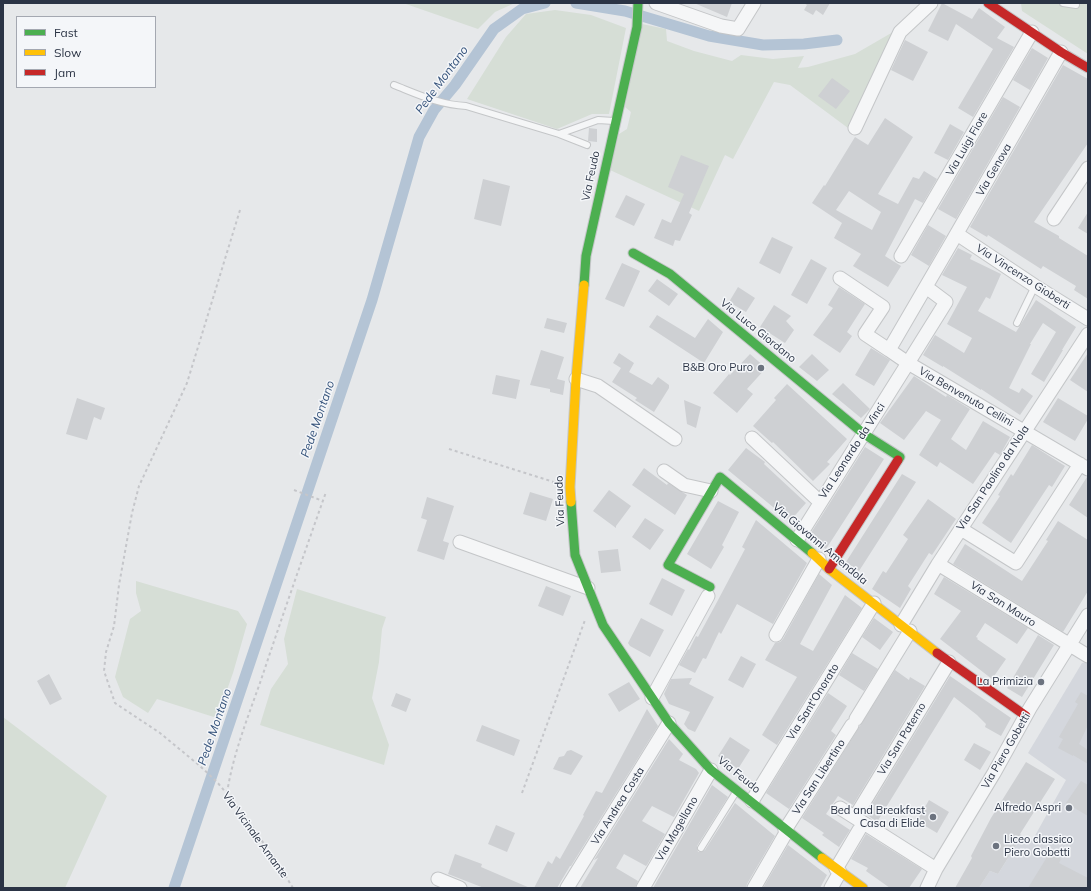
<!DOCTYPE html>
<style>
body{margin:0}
#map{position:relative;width:1091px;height:891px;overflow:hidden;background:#e6e8ea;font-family:Mulish,sans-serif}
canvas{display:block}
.frame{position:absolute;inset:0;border:4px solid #2b3445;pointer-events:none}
.legend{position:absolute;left:16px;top:16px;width:140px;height:72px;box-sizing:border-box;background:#f4f6f9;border:1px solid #a4a8b1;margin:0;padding:5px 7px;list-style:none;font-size:12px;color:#2b3445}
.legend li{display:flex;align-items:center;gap:8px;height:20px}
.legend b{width:20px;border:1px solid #a4a8b1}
</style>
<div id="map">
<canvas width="1091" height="891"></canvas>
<div class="frame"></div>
<ul class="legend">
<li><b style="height:5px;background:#4caf50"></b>Fast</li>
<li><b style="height:5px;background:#ffc107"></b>Slow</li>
<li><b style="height:5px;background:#c62828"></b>Jam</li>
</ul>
</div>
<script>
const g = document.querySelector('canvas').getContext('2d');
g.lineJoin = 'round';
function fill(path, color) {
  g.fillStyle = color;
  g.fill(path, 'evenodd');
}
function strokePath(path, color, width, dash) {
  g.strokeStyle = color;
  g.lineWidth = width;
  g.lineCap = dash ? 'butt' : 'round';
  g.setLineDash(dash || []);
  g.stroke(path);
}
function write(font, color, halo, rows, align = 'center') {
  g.font = font + ' Mulish,sans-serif';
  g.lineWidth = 3;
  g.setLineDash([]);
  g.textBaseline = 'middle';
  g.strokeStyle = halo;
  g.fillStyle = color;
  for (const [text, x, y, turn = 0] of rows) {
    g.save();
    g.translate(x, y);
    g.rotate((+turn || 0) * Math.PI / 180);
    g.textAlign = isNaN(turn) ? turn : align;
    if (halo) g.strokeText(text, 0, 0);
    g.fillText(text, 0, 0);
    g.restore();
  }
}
const built = new Path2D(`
 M1088,662V888H979L990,871L998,874L1022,836L1032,841L1066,780L1028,753L1082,663Z`);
const green = new Path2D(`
 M403,3H515L495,12L478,29Z
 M1021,3H1088V54L1022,11Z
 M555,10L591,15L626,28L609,114H592L557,129L467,99L506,37L526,14Z
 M642,24L666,29L667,41L694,51L732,61L741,55L773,59L804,56L798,68L808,67L855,54L893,32L896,33L848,128L790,85L774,82L733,159L725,155L699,211L610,170L619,134L627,129L631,112L625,107Z
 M136,581L238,611L247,624L233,673L217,718L157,699L148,713L123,697L115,677L130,619L141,611L136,593Z
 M297,589L386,617L382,629L379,662L372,698L389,745L384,765L260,725L271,689L288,664L284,639Z
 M3,717L107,796L65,888H3Z`);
const canal = new Path2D(`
 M576,3L625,11L709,36L763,45L804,44L837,40
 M174,888L372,300L419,137L434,110L455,85L494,29L522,9L545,3`);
const building = new Path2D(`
 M694,3H732L727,17Z
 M804,3H830L823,15L816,10L813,15L804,10L807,5Z
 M942,3L972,19L979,8L1005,27L997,38L1014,47L973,117L958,108L993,49L956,24L948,41L928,31Z
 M905,40L928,52L913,81L891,70Z
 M1032,48L1048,58L1030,90L1013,80Z
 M1063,65L1088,79V143L1034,222L1059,236V238L1088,256V299L1074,290L1076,286L1043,266L1041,269L988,235L987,237L970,227Z
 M832,78L850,91L836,109L818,96Z
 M1003,97L1020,107L956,219L938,209Z
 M885,118L913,137L878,194L898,204L913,177L919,179L924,171L937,179L923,203L915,199L885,256L901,266L888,287L853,266L861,254L834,238L842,223L812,203L824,185L825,186L855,137L868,145ZM849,191L881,212L872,230L836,210Z
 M950,124L964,132L948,160L934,153Z
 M589,128L597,129V142L588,141Z
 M681,155L709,166L689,213L692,215L680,241L675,240L673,246L654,238L662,219L671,223L684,194L668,187Z
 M483,179L510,186L501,226L474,219Z
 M626,195L645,204L634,226L615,217Z
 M1088,212V234L1078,228Z
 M928,225L946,236L929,266L911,255Z
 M772,237L793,247L780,274L759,263Z
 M958,248L972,255L970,259L1001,274L990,299L986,297L978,311L1016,332L1036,300L1076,327L1062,350H1063L1044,382L1031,374L1056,332L1043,323L1030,344H1031L1009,388L1019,393L1022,388L1033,396L1020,415L981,389V390L943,366V367L923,355L935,335L964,353L972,338L947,324L967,287L942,275Z
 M811,259L827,268L807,304L791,295Z
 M622,263L640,271L624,307L605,299Z
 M657,279L678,294L669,306L648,291Z
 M738,287L755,298L746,312L729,302Z
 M839,287L865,304L847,332L852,336L840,353L813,335L833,308L828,305Z
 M774,305L791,316L786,321L794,330L785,343L760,327Z
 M657,315L695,338L708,319L723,332L704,363L649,327Z
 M547,318L567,323L564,333L544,328Z
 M871,348L890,360L874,386L855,375Z
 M541,350L564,357L557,379L565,381L563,395L550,392V389L530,385Z
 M619,353L634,363L629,372L652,385L658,377L669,385V388L654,412L635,400L637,398L612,382L621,368L613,363Z
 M1088,353V392L1070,380Z
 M750,354L766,368L747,389L753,394L737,413L713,393L729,374L730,375Z
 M812,354L829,370L817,381L799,367Z
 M496,375L520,380L516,399L492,394Z
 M914,376L946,397L947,395L970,409L951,439L966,450L983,421L1010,437L1000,455L995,452L973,484L940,462L937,467L919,455L941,420L926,411L904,440L880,423Z
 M843,383L870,409L861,418L832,394Z
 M787,384L847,439L827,462L830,464L813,481L773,442L772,443L753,426L776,400L774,398Z
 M77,398L105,408L101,420L94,417L87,440L66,434Z
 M1058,398L1088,416V419L1075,441L1043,422Z
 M684,400L701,407L696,428L687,424Z
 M1032,445L1065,466L1052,487L1049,485L1011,543L982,523L1000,496L998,495L1011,474L1013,476Z
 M865,447L884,459L826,549L809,536Z
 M746,448L765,462L764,464L806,503L790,521L728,470Z
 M644,468L667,485L668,483L687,495L675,515L632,485Z
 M902,474L916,482L859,571L846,562Z
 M1087,477H1088V518L1069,505Z
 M609,490L631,506L616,526V528L593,511Z
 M530,492L553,499L546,521L523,514Z
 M427,497L454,506L443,541L449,543L444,560L417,551L427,520L421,518Z
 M928,499L956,519L932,555L929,553L908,586L911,589L900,608L872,589L883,571L886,573L908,539L903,535Z
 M718,501L739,512L722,545L724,547L711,569L687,554Z
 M645,518L664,530L650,550L632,537Z
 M756,520L807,563L773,624L737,604L721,634L719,632L706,659L703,658L695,673L679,665L688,649L689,650L696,636L698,637L717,602L745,549L742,547Z
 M1058,521L1088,540V591L1063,632L953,564L965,544L1022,581L1048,541L1046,540Z
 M618,549L621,571L601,573L598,551Z
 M819,574L832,585L800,644L813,651L845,595L862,608L777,745L762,735L797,677L765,660L775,643L780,642L783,639Z
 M944,577L1028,628L1017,644L985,623L976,637L978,638L977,639L1006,659L992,679L940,639L961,611L934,594Z
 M662,578L685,590L672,616L649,604Z
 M546,586L571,596L563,616L538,606Z
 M641,618L664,630L650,657L630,646L628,643Z
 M874,618L893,632L880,650L862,637Z
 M1038,635L1054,645L1022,697L1007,688Z
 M852,653L878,669L864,691L839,675Z
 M741,656L756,664L743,688L728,680Z
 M895,670L909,680L910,677L925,686L853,805L838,796L826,814L850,830L839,847L822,835L824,833L802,818Z
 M49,674L62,699L50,705L37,681Z
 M950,676L1011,718L1001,736L985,727L986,724L977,715L954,697L877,822L866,814Z
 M692,678L689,684L714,697L695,732L688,729L684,724L690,712L669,704L664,694L671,679Z
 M629,682L640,699L619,712L608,694Z
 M1081,692L1088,696V725L1079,744L1088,750V764L1073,755V756L1058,748L1063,739L1059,737L1078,704L1075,702Z
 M396,693L411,699L406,712L391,706Z
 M828,693L847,706L831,731L836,735L789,809L766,793Z
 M647,709L658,726L571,866H570L557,888H534L548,861L552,864L556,856L560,859L584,816L583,815L596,791L602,793Z
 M482,725L520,740L514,756L476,741Z
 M730,737L750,750L738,769L718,756Z
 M669,739L683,754L679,760L696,769L699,773L674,817L652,806L642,821L665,834L647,865L646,866L624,854L616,868L638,881L635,888H580L598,858L594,860Z
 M974,743L991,752L980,770L964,760Z
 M571,750L583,756L571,775L553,769L559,757L564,756L567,751Z
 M1026,762L1055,779L1020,834L1022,836L998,874L990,871L979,888H955L972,858L971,856L991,818Z
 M1081,781L1088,785V816L1066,803Z
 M712,785L728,797L697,846V848L698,852H701L705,850L735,803L775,836L747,884L746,888H653Z
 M929,800L949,812L937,833L917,821Z
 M496,825L515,833L507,852L488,844Z
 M866,834L922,869L909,888H890L866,871L868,868L851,859Z
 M788,845L827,875L820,888H763Z
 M1050,852L1061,859L1059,863L1088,878V888H1028Z
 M455,854L482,864L481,867L530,888H484L448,874Z`);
const path = new Path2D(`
 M240,210L187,383L139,486L132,513L119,585L114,626L106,652L104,671L115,703L160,733L200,766L217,782L234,802L277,862L293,888
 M449,449L557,483
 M294,490L323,501
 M227,793C233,754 248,717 261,680C282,617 304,554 326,492
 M522,793L585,620`);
const lane = new Path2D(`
 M1063,3L1076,5
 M394,85C417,94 440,105 466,106L559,134L598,120L614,121
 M559,134L587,145
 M1017,323L1035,286
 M701,848L736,792`);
const street = new Path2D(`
 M656,3L721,26L738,29L754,3
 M855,128L900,32L931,3
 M1054,219L1088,168
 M957,234L1035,286L1088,319
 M901,256L1032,32
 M840,278L883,307L865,334L889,350
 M926,287L946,302L908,363L889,350C947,251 1004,152 1061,52
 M576,379L598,386L675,439
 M752,438L820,502
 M664,471L684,485L711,491
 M961,529L1016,563L1080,464
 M797,540L908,363L1088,469
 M460,542L588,588
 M938,564L1088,656
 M901,625L938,564L1088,334
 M776,635L819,559
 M652,698L708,596
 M856,719L910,631
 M752,801L874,603
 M840,808L936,869
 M855,817L949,662
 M785,830L852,725
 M836,869L859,830
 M438,879L460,888
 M567,888L669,723
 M643,888L711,770
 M754,888L787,831
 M831,888L840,872
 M927,888L936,869L994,773L1030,708L1088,615`);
const fast = new Path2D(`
 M633,253L670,274L864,434L900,457L898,460
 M584,285L586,256L637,27L638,3
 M571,502L575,555L603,625L669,723L711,770L822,858
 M710,587L668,565L720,477L812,553`);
const slow = new Path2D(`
 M571,502L570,487L576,379L584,285
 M812,553L829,569L937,653
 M822,858L863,888`);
const jam = new Path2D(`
 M988,3L1061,52L1088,68
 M829,569L898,460
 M937,653L1026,716`);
const markers = [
 [761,368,4,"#6c737f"],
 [1041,682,4,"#6c737f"],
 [1069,808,4,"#6c737f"],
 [933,817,4,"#6c737f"],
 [996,846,4,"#6c737f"]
];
const streetNames = [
 ["Via Luigi Fiore",967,144,-60],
 ["Via Genova",994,170,-60],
 ["Via Feudo",591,176,-78],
 ["Via Vincenzo Gioberti",1023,277,33],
 ["Via Luca Giordano",758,331,39],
 ["Via Benvenuto Cellini",966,397,30],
 ["Via Leonardo da Vinci",852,451,-57],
 ["Via San Paolino da Nola",993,478,-57],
 ["Via Feudo",560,501,-92],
 ["Via Giovanni Amendola",820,544,40],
 ["Via San Mauro",1003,604,32],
 ["Via Sant'Onorato",813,702,-58],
 ["Via San Paterno",902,739,-59],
 ["Via Piero Gobetti",1006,751,-60],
 ["Via Feudo",739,775,39],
 ["Via San Libertino",819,777,-57],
 ["Via Andrea Costa",618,806,-58],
 ["Via Magellano",677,829,-60],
 ["Via Vicinale Amante",255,835,54]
];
const poiNames = [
 ["B&B Oro Puro",753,368],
 ["La Primizia",1033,682],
 ["Alfredo Aspri",1061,808],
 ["Bed and Breakfast",925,811],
 ["Casa di Elide",925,824],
 ["Liceo classico",1004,840,"left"],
 ["Piero Gobetti",1004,853,"left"]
];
const waterNames = [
 ["Pede Montano",442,80,-54],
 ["Pede Montano",318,419,-71],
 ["Pede Montano",215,727,-71]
];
fill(built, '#d4d7dd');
fill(green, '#d6ded6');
strokePath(canal, '#b4c4d5', 11);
fill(building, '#ced0d3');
strokePath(lane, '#c4c6c8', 8);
strokePath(street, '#c4c6c8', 15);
strokePath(fast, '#c4c6c8', 11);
strokePath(slow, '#c4c6c8', 11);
strokePath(jam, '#c4c6c8', 11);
strokePath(path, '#c5c6ca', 2, [3, 3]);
strokePath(lane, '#f5f6f7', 6);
strokePath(street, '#f5f6f7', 13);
strokePath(fast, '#4caf50', 9);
strokePath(slow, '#ffc107', 9);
strokePath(jam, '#c62828', 9);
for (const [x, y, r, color] of markers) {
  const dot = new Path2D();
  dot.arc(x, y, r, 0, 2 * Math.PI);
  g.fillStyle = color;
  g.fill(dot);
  strokePath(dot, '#f4f6f9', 1.5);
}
write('11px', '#2b3445', '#f4f6f9', streetNames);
write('11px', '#2b3445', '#f4f6f9', poiNames, 'right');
write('italic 12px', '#34527a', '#f4f6f9', waterNames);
</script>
